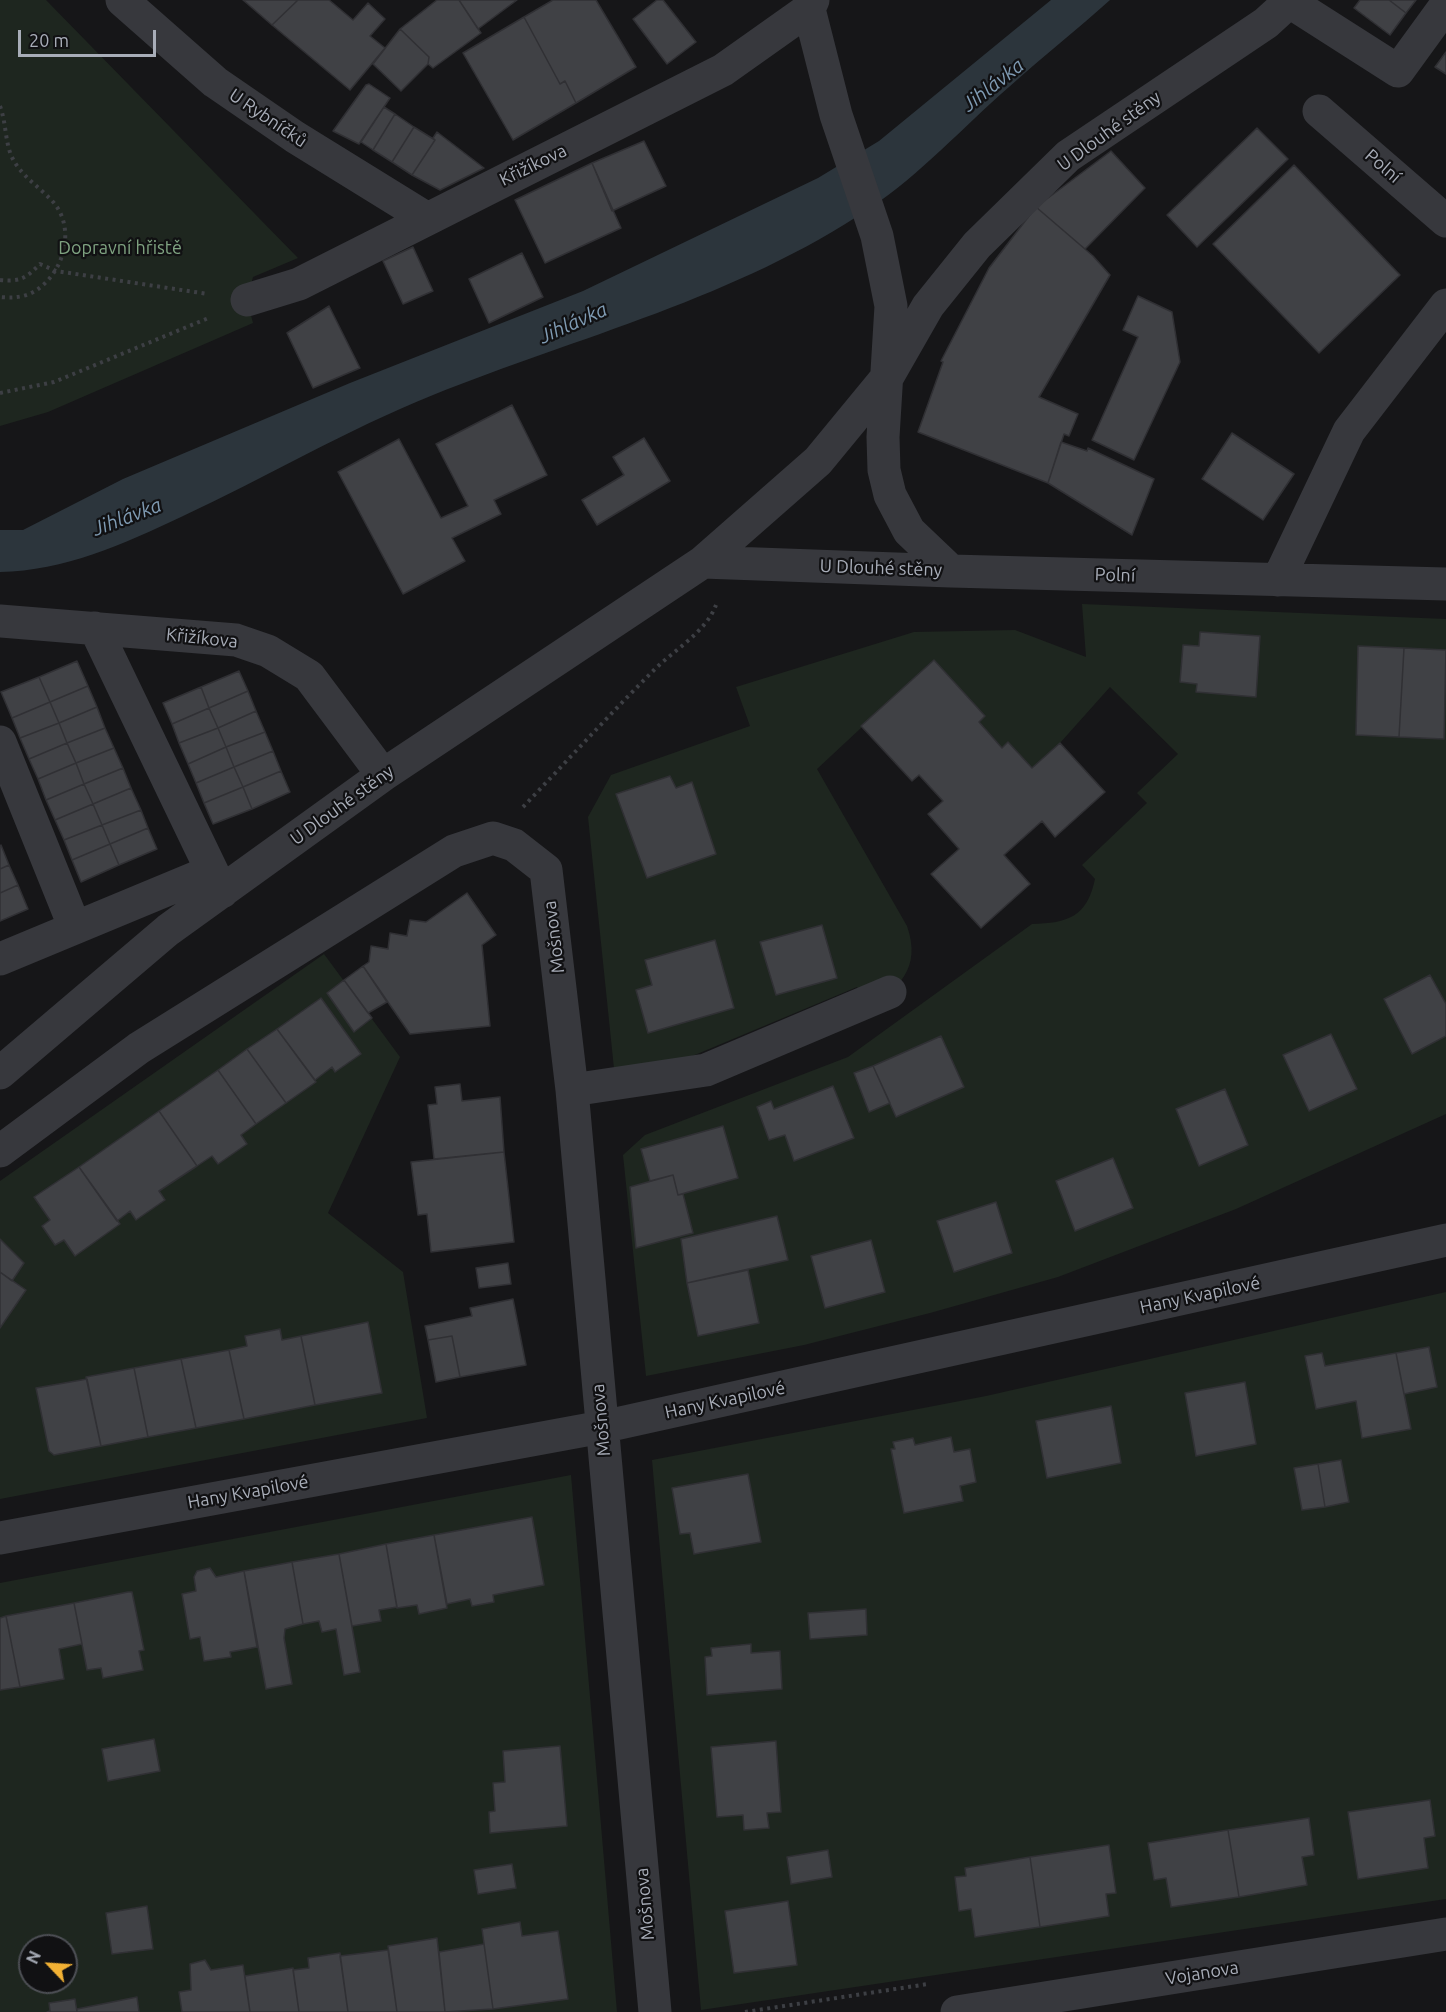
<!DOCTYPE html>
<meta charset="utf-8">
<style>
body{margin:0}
#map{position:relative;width:1446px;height:2012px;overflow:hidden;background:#161618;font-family:Ubuntu,sans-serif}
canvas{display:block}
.north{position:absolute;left:18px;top:1934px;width:60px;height:60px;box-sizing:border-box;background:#111113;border:2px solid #4d4f55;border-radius:50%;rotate:295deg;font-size:16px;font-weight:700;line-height:24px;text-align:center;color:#a8adb8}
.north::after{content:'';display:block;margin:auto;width:21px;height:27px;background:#f2b134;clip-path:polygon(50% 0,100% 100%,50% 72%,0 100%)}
.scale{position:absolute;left:18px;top:30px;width:138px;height:27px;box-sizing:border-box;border:3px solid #a8adb8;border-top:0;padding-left:8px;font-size:18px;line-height:21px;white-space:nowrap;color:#a8adb8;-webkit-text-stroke:4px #111113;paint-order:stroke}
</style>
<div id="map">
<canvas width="1446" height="2012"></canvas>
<div class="north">N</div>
<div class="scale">20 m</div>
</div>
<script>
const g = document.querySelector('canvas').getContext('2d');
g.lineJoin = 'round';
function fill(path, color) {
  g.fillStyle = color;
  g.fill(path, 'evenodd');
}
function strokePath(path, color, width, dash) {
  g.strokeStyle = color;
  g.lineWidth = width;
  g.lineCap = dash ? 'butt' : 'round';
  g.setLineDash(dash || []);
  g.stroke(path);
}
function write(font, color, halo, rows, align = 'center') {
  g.font = font + ' Ubuntu,sans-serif';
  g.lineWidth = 4.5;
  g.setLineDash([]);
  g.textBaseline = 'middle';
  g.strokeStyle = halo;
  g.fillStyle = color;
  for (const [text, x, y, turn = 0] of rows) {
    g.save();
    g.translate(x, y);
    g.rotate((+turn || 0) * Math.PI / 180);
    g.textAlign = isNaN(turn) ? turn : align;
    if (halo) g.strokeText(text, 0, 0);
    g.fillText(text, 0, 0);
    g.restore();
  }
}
const green = new Path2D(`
 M0,0H46L298,258L253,277L247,300L253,323L48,412L0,426Z
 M1082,604L1446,619V1114L1236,1209L1058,1277L930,1313L804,1345L646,1376L623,1155L645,1135L848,1057L1032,924C1068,923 1087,917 1095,879L1082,865L1147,803L1137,793L1178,754L1110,687L1060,743L1032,768L1008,742L1002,748L979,722L985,716L934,660L817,769L907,926C922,969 898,988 867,1011L857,987L616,1088L588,817L611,775L750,726L736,687L914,632L1015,630L1086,657Z
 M324,954L400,1057L328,1213L403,1272L427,1418L0,1499V1181Z
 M1446,1292V1899L701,2010L652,1460L986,1396Z
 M571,1475L617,2012H0V1583ZM30,1946H66V1982H30Z`);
const water = new Path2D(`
 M1051,0H1110C1077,30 1042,57 1009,87C963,127 921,174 870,208C737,298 580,336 433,395C346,430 265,478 181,517C124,544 64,571 0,572V530H23L123,479L350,383L583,291L818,178L879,141Z`);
const building = new Path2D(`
 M243,0H298L272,25Z
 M298,0H329L353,20L368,3L385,19L370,36L385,48L350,90L272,25Z
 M437,0H459L481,33L433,68L428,64L429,57L400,29Z
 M459,0H517L478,29Z
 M553,0H596L636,67L576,103L565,81L560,84L524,17Z
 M657,0H663L696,42L667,64L633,19Z
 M1360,0H1389L1406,13L1390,35L1354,8Z
 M1389,0H1416L1406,13Z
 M524,17L560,84L565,81L576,103L513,140L463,53Z
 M400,29L429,57L428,64L401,91L373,64Z
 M1446,52V74L1435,67Z
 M369,84L390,98L359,144L333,131L366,85Z
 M384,107L395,114L373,150L361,142Z
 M395,114L414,127L392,162L373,150Z
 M414,127L435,140L412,175L392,162Z
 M1257,128L1288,159L1197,247L1167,215Z
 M437,132L484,168L440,190L412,175L435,140L433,138Z
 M644,141L666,186L612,211L592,163Z
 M1111,151L1145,188L1085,249L1036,207Z
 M592,163L621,228L545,263L515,200Z
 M1294,165L1400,275L1319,353L1213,244Z
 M1036,207L1093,256L1110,275L1039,397L1078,414L1069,436L1064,434L1048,483L918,432L943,362L941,361L989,268Z
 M413,247L433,291L403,304L383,261Z
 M522,253L543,297L489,323L469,279Z
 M1138,296L1172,312L1180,362L1134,460L1092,440L1138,337L1123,330Z
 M329,306L360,368L313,388L287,333Z
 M512,405L547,475L494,500L501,514L452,538L465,561L403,594L338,472L399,439L441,518L468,506L436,444Z
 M1232,433L1294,474L1263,520L1202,479Z
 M644,438L670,481L597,525L582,500L624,475L613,457Z
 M1061,442L1087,451L1088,448L1154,479L1132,535L1048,483Z
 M1200,632L1260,636L1256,697L1196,692L1197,684L1180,682L1183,645L1199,646Z
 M1358,646L1404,648L1399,737L1356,735Z
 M1404,648L1446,650L1444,739L1399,737Z
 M934,660L985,716L979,722L1002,748L1008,742L1032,768L1060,743L1105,792L1055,837L1042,821L1004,855L1030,884L981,928L931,874L959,849L928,814L943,801L919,775L912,781L861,726Z
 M77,661L88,686L50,702L39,677Z
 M239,671L248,691L209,708L201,687Z
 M39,677L50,702L12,718L1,692Z
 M88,686L97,707L59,723L50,702Z
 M201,687L209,708L172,724L163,703Z
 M248,691L256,711L218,728L209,708Z
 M50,702L59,723L20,738L12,718Z
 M97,707L105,728L67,743L59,723Z
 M209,708L218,728L179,743L172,724Z
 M256,711L265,732L226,747L218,728Z
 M59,723L67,743L29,759L20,738Z
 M105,728L114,748L76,763L67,743Z
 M218,728L226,747L188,764L179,743Z
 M265,732L273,751L234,767L226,747Z
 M67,743L76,763L38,779L29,759Z
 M226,747L234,767L196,783L188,764Z
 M114,748L123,768L84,784L76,763Z
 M273,751L281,771L243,787L234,767Z
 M76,763L84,784L46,800L38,779Z
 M234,767L243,787L204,803L196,783Z
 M123,768L131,788L93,804L84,784Z
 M281,771L290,792L252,809L243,787Z
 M670,776L676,788L692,782L716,854L647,878L616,794Z
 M84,784L93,804L55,820L46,800Z
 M243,787L252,809L213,824L204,803Z
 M131,788L141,810L102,825L93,804Z
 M93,804L102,825L64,840L55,820Z
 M141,810L148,828L110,844L102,825Z
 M102,825L110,844L72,860L64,840Z
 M148,828L157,849L119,865L110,844Z
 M110,844L119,865L81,882L72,860Z
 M1,845L9,865L0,869V846Z
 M9,865L18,885L0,893V869Z
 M18,885L28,909L0,921V893Z
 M467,893L496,935L482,945L490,1026L410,1034L363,966L369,962L371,946L388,949L390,933L407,936L410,920L426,922Z
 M822,925L837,978L776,995L760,942Z
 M715,940L734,1008L648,1033L636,990L652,985L645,960Z
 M363,966L387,1002L368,1013L344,980Z
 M1430,975L1446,1004V1036L1412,1054L1384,999Z
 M344,980L372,1018L354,1032L327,993Z
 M321,998L361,1054L335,1072L332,1067L315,1080L277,1029Z
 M277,1029L316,1082L286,1103L247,1049Z
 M1331,1034L1357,1089L1309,1111L1283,1055Z
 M941,1036L964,1087L896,1117L873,1066Z
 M247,1049L286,1103L256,1124L218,1070Z
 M873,1066L890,1103L869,1112L854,1073Z
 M218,1070L256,1124L241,1135L247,1144L218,1164L212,1156L197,1166L159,1111Z
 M460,1084L462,1101L500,1097L504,1152L434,1159L428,1105L437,1104L435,1087Z
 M833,1086L854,1138L794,1161L785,1135L769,1140L757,1107L771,1101L774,1109Z
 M1225,1089L1248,1145L1199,1166L1176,1109Z
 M159,1111L197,1166L159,1191L165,1200L136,1220L130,1211L117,1221L79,1167Z
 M723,1126L738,1178L678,1195L673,1175L650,1181L641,1149Z
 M504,1152L514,1242L431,1252L427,1214L418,1215L411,1162Z
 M1113,1158L1133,1208L1075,1231L1056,1181Z
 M79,1167L120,1224L75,1256L64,1240L55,1245L42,1226L50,1220L34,1197Z
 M673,1175L678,1195L683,1194L693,1233L636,1248L630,1187Z
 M996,1202L1012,1253L954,1272L937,1221Z
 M777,1216L788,1260L687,1283L681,1239Z
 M0,1239L24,1263L12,1281L0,1272Z
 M871,1240L885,1292L825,1308L811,1256Z
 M508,1263L511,1284L479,1288L476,1268Z
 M748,1270L759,1323L698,1336L687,1283Z
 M0,1272L26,1290L0,1328Z
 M513,1299L526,1365L460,1377L452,1336L428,1340L425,1326L472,1316L470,1308Z
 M368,1322L382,1393L315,1405L301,1336Z
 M280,1329L282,1340L301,1336L315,1405L244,1419L229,1350L247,1346L245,1336Z
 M452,1336L460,1377L436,1382L428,1340Z
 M1429,1347L1437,1387L1404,1394L1396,1353Z
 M229,1350L244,1419L196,1428L181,1359Z
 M1322,1353L1325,1366L1396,1353L1411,1429L1362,1438L1356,1401L1316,1409L1305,1356Z
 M181,1359L196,1428L148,1437L134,1368Z
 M134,1368L148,1437L101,1446L86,1377Z
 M87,1379L101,1446L54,1455L49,1451L36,1388Z
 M1245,1382L1256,1444L1196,1456L1185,1393Z
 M1111,1406L1121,1463L1047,1478L1036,1421Z
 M951,1437L954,1452L970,1449L976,1482L960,1486L963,1501L904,1513L891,1449H895L893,1442L913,1438L915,1445Z
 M1341,1460L1349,1502L1325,1507L1318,1464Z
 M1318,1464L1325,1507L1302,1510L1294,1468Z
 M748,1474L761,1542L694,1554L690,1533L680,1534L672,1488Z
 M532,1517L544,1585L493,1595L494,1602L472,1606L470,1599L447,1604L434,1535Z
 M434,1535L447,1608L419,1614L417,1605L397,1608L386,1544Z
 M386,1544L397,1607L379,1610L381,1621L352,1626L339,1554Z
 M339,1554L360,1672L344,1675L336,1629L322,1632L319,1621L303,1624L292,1562Z
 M292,1562L303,1624L285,1629L284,1638L292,1684L266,1689L244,1571Z
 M210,1568L216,1577L244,1571L257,1647L230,1652L231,1657L204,1661L200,1637L190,1639L182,1594L196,1591L194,1577L197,1571Z
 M128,1592H132L144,1650L139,1651L143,1670L103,1678L101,1668L87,1670L74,1603Z
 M74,1603L82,1644L59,1649L64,1679L20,1687L6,1616Z
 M866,1609L867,1635L810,1639L808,1613Z
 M6,1616L20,1687L0,1690V1618Z
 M751,1644V1653L780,1651L782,1689L707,1695L705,1657L712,1656L711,1648Z
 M154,1739L160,1771L108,1781L102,1749Z
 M776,1741L781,1812L767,1813L769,1828L744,1830L743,1815L717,1817L711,1747Z
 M560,1746L567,1826L490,1833L489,1812L495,1811L493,1783L505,1782L503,1751Z
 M1430,1800L1435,1836L1424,1838L1428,1868L1358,1879L1348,1812Z
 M1309,1818L1314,1855L1302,1857L1307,1885L1239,1897L1228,1830Z
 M1228,1830L1239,1897L1171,1907L1166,1878L1154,1880L1148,1843Z
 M1109,1845L1116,1893L1106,1894L1109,1916L1040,1927L1030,1857Z
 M828,1850L832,1877L791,1884L787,1857Z
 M1030,1857L1040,1927L975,1937L971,1909L959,1911L955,1877L966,1876L965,1868Z
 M512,1864L516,1888L478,1894L474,1870Z
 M788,1901L797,1965L734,1973L725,1911Z
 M147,1906L153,1949L112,1954L106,1913Z
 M520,1922L522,1936L558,1931L568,1999L493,2009L482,1929Z
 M437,1938L445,2012H397L388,1946Z
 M484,1944L493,2009L445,2012L439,1952Z
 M388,1950L397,2012H348L340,1956Z
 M340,1953L348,2012H299L293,1970L309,1968L308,1958Z
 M205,1960L211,1970L243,1965L250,2012H182L179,1992L191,1990L190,1964Z
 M293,1968L299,2012H250L245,1976Z
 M137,1997L139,2012H77V2009Z
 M75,1999L77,2012H47L50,2011L49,2003Z`);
const path = new Path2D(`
 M0,106C6,122 5,140 11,155C20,176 40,187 54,203C72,225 67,258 49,279C35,295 21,299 0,297
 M0,280C21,282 26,278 40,264L56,271L208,294
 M0,393L54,382L211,317
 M523,807C567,761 609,715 654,670C674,650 706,632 716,605
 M745,2012L928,1984`);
const minor = new Path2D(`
 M122,0L215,82L295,137L426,218
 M1290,2L1398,71L1446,5
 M1319,111L1446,221
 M247,300L299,284L723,70L809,9L813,0
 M703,562L951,571L909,531L890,495L884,470L883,437L891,306L877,236L836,115L809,9
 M951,571L1446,584
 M1278,580L1349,431L1446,305
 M0,621L236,640L268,651L309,676L383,775
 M95,628L222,892
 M0,742L75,928
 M0,959L212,871
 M0,1073L168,930L383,775L703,562L818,461L888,376L928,306L977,245L1068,156L1266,23L1291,0
 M572,1090L706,1070L890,992
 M0,1151L139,1048L454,851L493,838L514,845L546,870L572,1090L655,2012
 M0,1538L602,1427L1446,1240
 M957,2012L1446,1934`);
const streetNames = [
 ["U Rybníčků",268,118,34],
 ["U Dlouhé stěny",1109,131,-36],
 ["Křižíkova",533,165,-26],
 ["Polní",1383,166,41],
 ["U Dlouhé stěny",881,568,2],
 ["Polní",1115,575,2],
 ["Křižíkova",202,638,6],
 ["U Dlouhé stěny",342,805,-36],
 ["Mošnova",554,937,-97],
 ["Hany Kvapilové",1200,1295,-12],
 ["Hany Kvapilové",725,1400,-12],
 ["Mošnova",601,1420,-95],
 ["Hany Kvapilové",248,1492,-10],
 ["Mošnova",645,1904,-95],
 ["Vojanova",1202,1973,-9]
];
const parkNames = [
 ["Dopravní hřistě",120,248]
];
const waterNames = [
 ["Jihlávka",993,85,-38],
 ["Jihlávka",573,323,-24],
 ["Jihlávka",127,517,-21]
];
fill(green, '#1e261f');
fill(water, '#2c353c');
fill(building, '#404145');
strokePath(building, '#303034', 1.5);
strokePath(path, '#3d3f44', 4, [3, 4.5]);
strokePath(minor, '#37383d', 33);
write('18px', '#a8adb8', '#111113', streetNames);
write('18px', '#7fa381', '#111113', parkNames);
write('italic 20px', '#7f9bb3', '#111113', waterNames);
</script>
